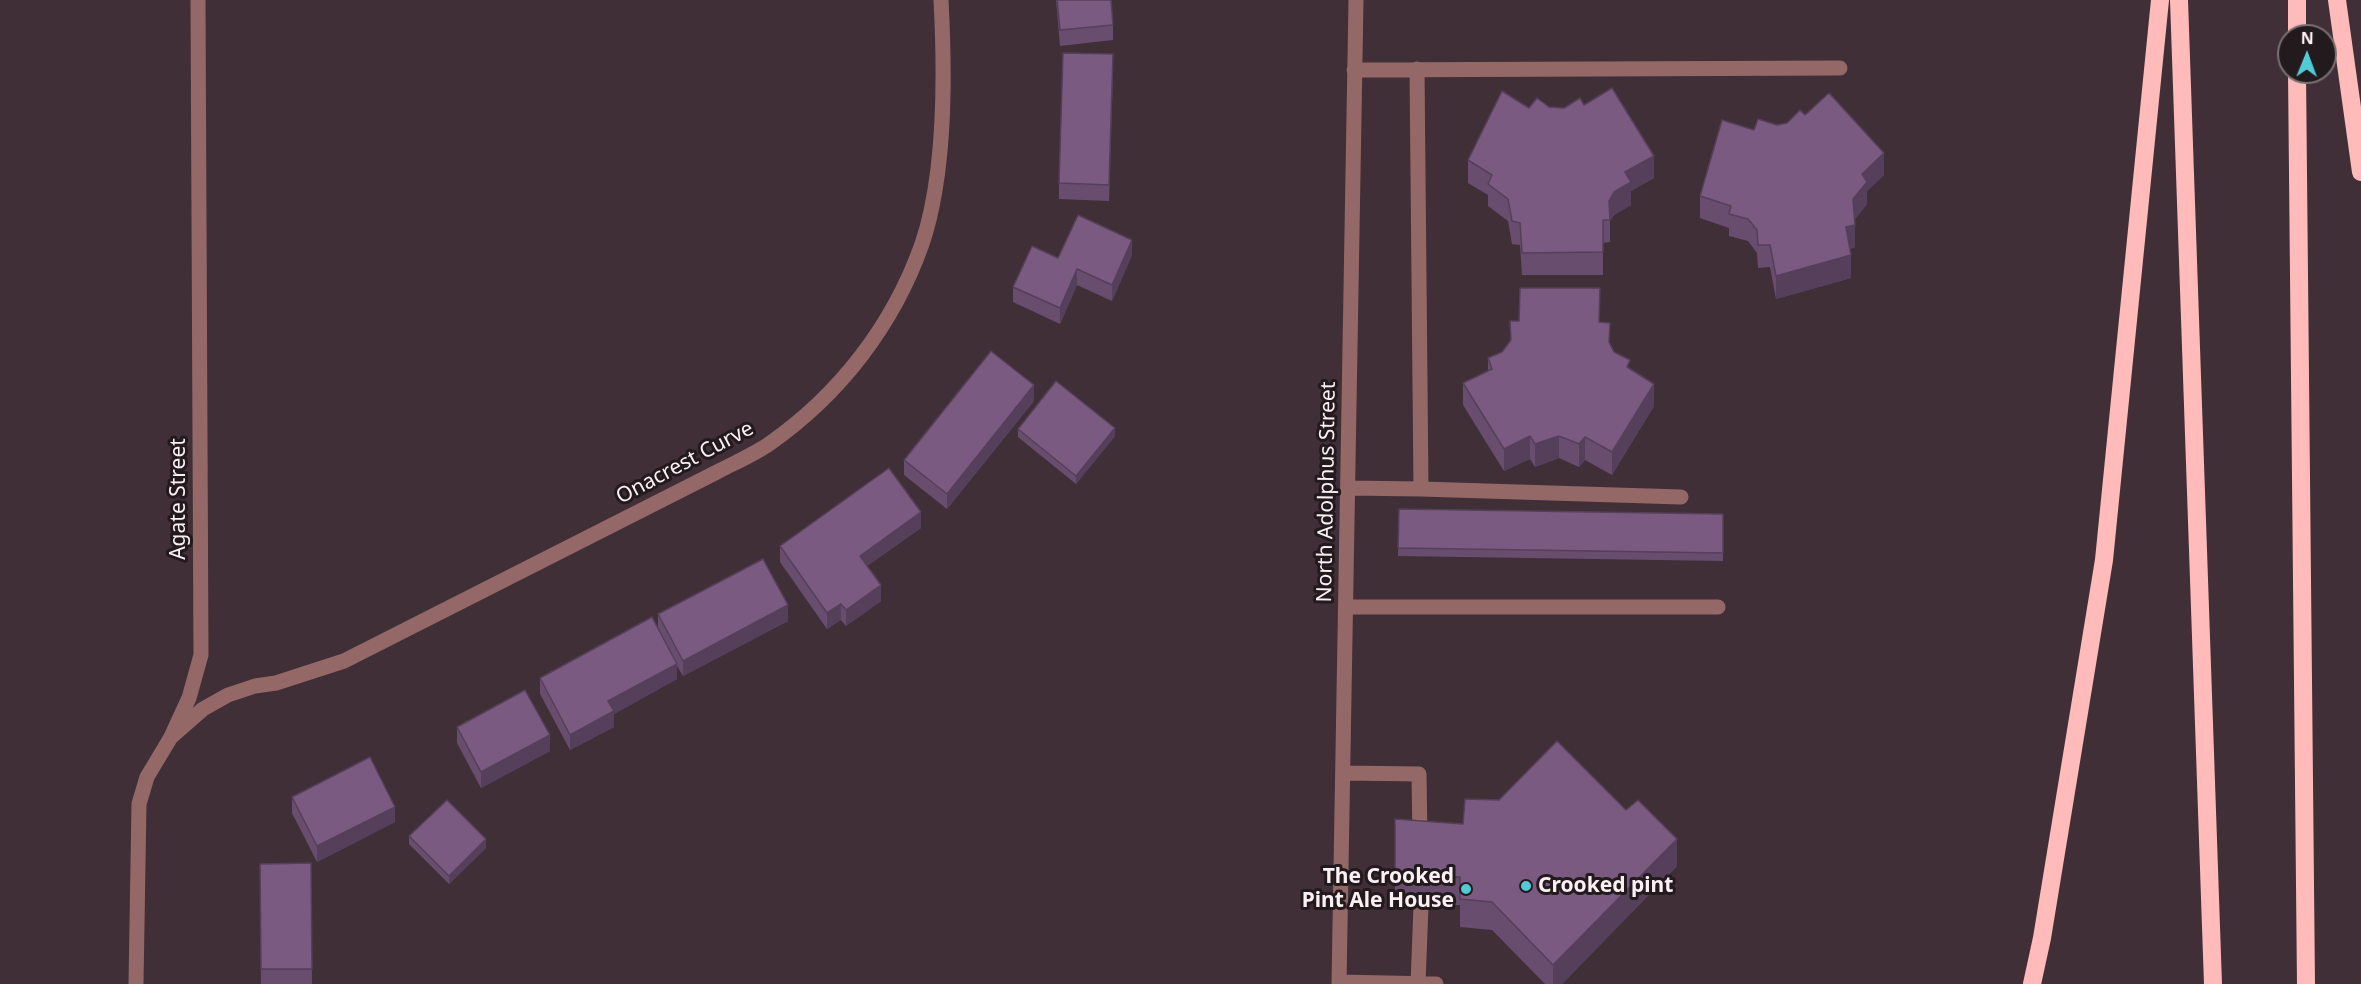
<!DOCTYPE html>
<style>
body{margin:0}
#map{position:relative;width:2361px;height:984px;overflow:hidden;background:#402f37;font-family:"Noto Sans",sans-serif}
canvas{display:block}
.north{position:absolute;left:2277px;top:24px;width:60px;height:60px;box-sizing:border-box;background:#221a1d;border:2px solid #797073;border-radius:50%;rotate:1deg;font-size:16px;font-weight:700;line-height:24px;text-align:center;color:#fcf0f5}
.north::after{content:'';display:block;margin:auto;width:21px;height:27px;background:#52cbd7;clip-path:polygon(50% 0,100% 100%,50% 72%,0 100%)}
</style>
<div id="map">
<canvas width="2361" height="984"></canvas>
<div class="north">N</div>
</div>
<script>
const g = document.querySelector('canvas').getContext('2d');
g.lineJoin = 'round';
function strokePath(path, color, width, dash) {
  g.strokeStyle = color;
  g.lineWidth = width;
  g.lineCap = dash ? 'butt' : 'round';
  g.setLineDash(dash || []);
  g.stroke(path);
}
function fill(path, color) {
  g.fillStyle = color;
  g.fill(path, 'evenodd');
}
function write(font, color, halo, rows, align = 'center') {
  g.font = font + ' "Noto Sans",sans-serif';
  g.lineWidth = 6;
  g.setLineDash([]);
  g.textBaseline = 'middle';
  g.strokeStyle = halo;
  g.fillStyle = color;
  for (const [text, x, y, turn = 0] of rows) {
    g.save();
    g.translate(x, y);
    g.rotate((+turn || 0) * Math.PI / 180);
    g.textAlign = isNaN(turn) ? turn : align;
    if (halo) g.strokeText(text, 0, 0);
    g.fillText(text, 0, 0);
    g.restore();
  }
}
const minor = new Path2D(`
 M1354,70L1840,68
 M1348,488L1421,489L1417,69
 M1421,489L1681,497
 M1346,607H1718
 M171,737L203,709L228,695L255,686L276,683L344,661L717,472C734,463 753,455 769,444C839,395 893,326 922,244C946,173 945,75 941,0
 M1344,773L1419,774L1420,842
 M1339,982L1436,984
 M136,984L139,804L147,777L171,737L189,698L201,655L198,0
 M1339,984L1356,0
 M1418,984L1421,906`);
const highway = new Path2D(`
 M2179,0L2213,984
 M2297,0V36
 M2337,0L2361,172
 M2297,72L2306,984
 M2032,984L2042,938L2104,560L2160,0`);
const wall = new Path2D(`
 M1056,0H1111L1113,25V40L1060,46Z
 M1113,70L1109,201L1059,199V183Z
 M1584,105L1654,178L1631,191V205L1614,215L1610,221V242L1603,243V275H1522L1520,245L1512,244L1508,221L1488,206V195L1468,183V160L1529,108H1564Z
 M1805,115L1884,175L1867,191V204L1854,220L1855,247L1850,249L1851,278L1776,299L1770,267L1758,268L1757,253L1748,241L1729,236V228L1700,218V196L1754,130L1787,123Z
 M1132,255L1112,301L1077,285L1060,324L1013,302V287L1058,258Z
 M1510,321L1599,322L1614,352L1630,369L1654,406L1612,475L1585,460L1579,467L1559,458L1535,467L1530,459L1504,471L1463,405V383L1488,371V358L1502,352L1510,341Z
 M1034,401L947,509L904,475V460Z
 M1018,429L1115,436L1076,484L1018,437Z
 M1399,509L1723,514V561L1398,556Z
 M921,528L867,566L881,601L846,626L841,620L827,629L780,562V546Z
 M658,614L788,621L683,676L677,666V679L614,714V727L570,750L540,694V678L658,629Z
 M457,727L550,751L481,788L457,743Z
 M292,797L395,822L317,862L292,813Z
 M1395,819L1463,824L1677,866L1562,984H1545L1492,930L1460,927V905L1395,906Z
 M409,836L486,848L449,884L409,844Z
 M311,863L312,984H261L260,864Z`);
const shadedWall = new Path2D(`
 M1884,153V175L1867,191V204L1853,222V199L1862,174Z
 M1654,156V178L1631,191V205L1614,215L1610,221L1609,201L1625,172Z
 M1855,225V247L1846,250V227Z
 M1132,240V255L1112,301V285Z
 M1851,255V278L1776,299V276Z
 M1077,269V285L1060,324V308Z
 M1654,384V406L1612,475V452Z
 M1034,385V401L947,509V494Z
 M1115,428V436L1076,484V476Z
 M1530,436V459L1504,471V449Z
 M1559,436V458L1535,467V444Z
 M1585,437V460L1579,467V444Z
 M921,512V528L860,571V556Z
 M881,585V601L846,626V610Z
 M841,604V620L827,629V613Z
 M788,605V621L683,676V661Z
 M677,664V679L614,714V727L570,750V735L608,701Z
 M550,735V751L481,788V772Z
 M395,807V822L317,862V846Z
 M486,839V848L449,884V876Z
 M1677,839V866L1562,984H1553V965Z`);
const building = new Path2D(`
 M1057,0H1111L1113,25L1060,30Z
 M1063,53L1113,54L1109,185L1059,183Z
 M1612,88L1654,156L1625,172L1631,182L1614,192L1609,201L1610,220H1603V252L1522,253L1520,223L1512,221L1508,199L1488,184L1492,175L1468,160L1502,91L1529,108L1537,98L1549,107L1564,108L1580,98L1584,105Z
 M1829,93L1884,153L1862,174L1867,182L1853,199L1855,225L1846,227L1851,255L1776,276L1770,245H1758L1757,230L1748,219L1729,214L1731,206L1700,196L1722,120L1754,130L1758,119L1777,125L1787,123L1800,110L1805,115Z
 M1078,215L1132,240L1112,285L1077,269L1060,308L1013,287L1032,246L1058,258Z
 M1520,288H1600L1599,322L1610,323L1609,342L1614,352L1630,360L1627,367L1654,384L1612,452L1585,437L1579,444L1559,436L1535,444L1530,436L1504,449L1463,383L1492,369L1488,358L1502,352L1511,340L1510,321H1519Z
 M991,351L1034,385L947,494L904,460Z
 M1056,381L1115,428L1076,476L1018,429Z
 M889,468L921,512L860,556L881,585L846,610L841,604L827,613L780,546Z
 M1399,509L1723,514V553L1398,548Z
 M763,559L788,605L683,661L658,614Z
 M652,617L677,664L608,701L614,711L570,735L540,678Z
 M525,690L550,735L481,772L457,727Z
 M1557,741L1626,810L1638,800L1677,839L1553,965L1492,902L1460,899V877L1395,878V819L1463,824L1465,799L1499,800Z
 M370,757L395,807L317,846L292,797Z
 M447,800L486,839L449,876L409,836Z
 M311,863L312,969H261L260,864Z`);
const markers = [
 [1526,886,6,"#52cbd7"],
 [1466,889,6,"#52cbd7"]
];
const streetNames = [
 ["Onacrest Curve",685,463,-28],
 ["North Adolphus Street",1327,492,-89],
 ["Agate Street",179,499,-90]
];
const poiNames = [
 ["The Crooked",1454,877],
 ["Pint Ale House",1454,901],
 ["Crooked pint",1538,886,"left"]
];
strokePath(minor, '#956868', 15);
strokePath(highway, '#febbba', 18);
fill(wall, '#694d6e');
fill(shadedWall, '#553f5a');
fill(building, '#7a5a80');
strokePath(building, '#553f5a', 1.5);
for (const [x, y, r, color] of markers) {
  const dot = new Path2D();
  dot.arc(x, y, r, 0, 2 * Math.PI);
  g.fillStyle = color;
  g.fill(dot);
  strokePath(dot, '#221a1d', 2);
}
write('21px', '#fcf0f5', '#221a1d', streetNames);
write('bold 21px', '#fcf0f5', '#221a1d', poiNames, 'right');
</script>
